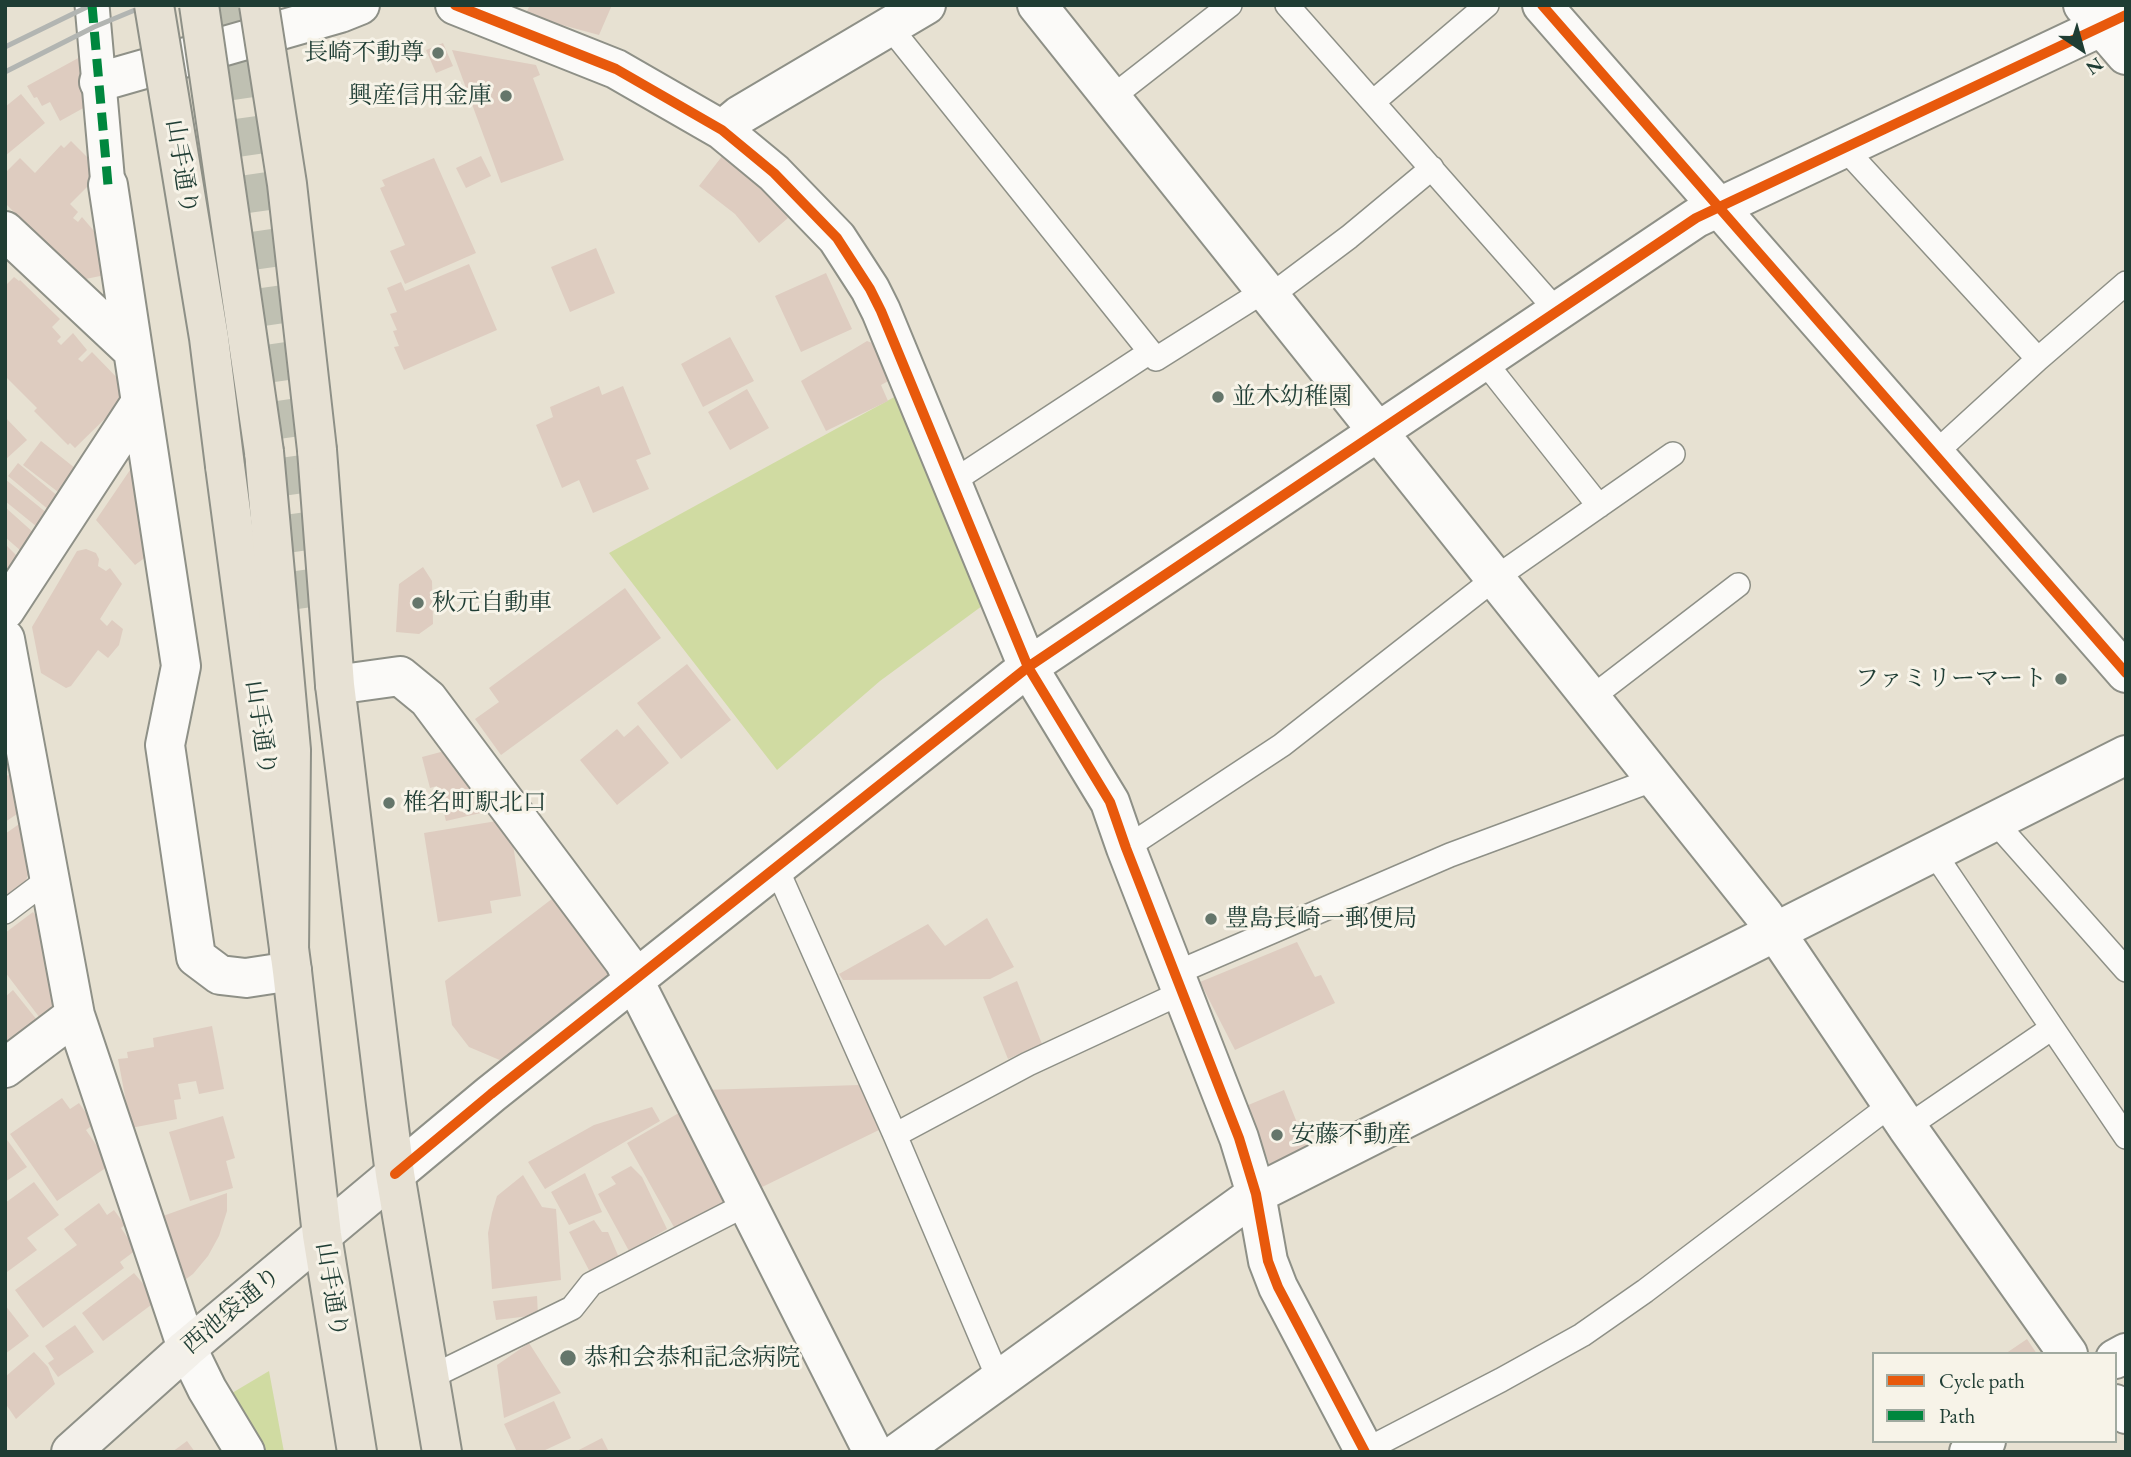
<!DOCTYPE html>
<meta charset="utf-8">
<style>
body{margin:0}
#map{position:relative;width:2131px;height:1457px;overflow:hidden;background:#e7e1d2;font-family:"EB Garamond",serif}
canvas{display:block}
.frame{position:absolute;inset:0;border:7px solid #1f3d34;pointer-events:none}
.legend{position:absolute;left:1872px;top:1352px;width:245px;height:91px;box-sizing:border-box;background:#f7f3e8;border:2px solid #a1aaa0;margin:0;padding:9px 12px;list-style:none;font-size:21px;color:#1f3d34}
.legend li{display:flex;align-items:center;gap:14px;height:35px}
.legend b{width:35px;border:2px solid #a1aaa0}
.north{position:absolute;left:2047px;top:14px;width:70px;height:70px;-webkit-text-stroke:5px #f7f3e8;paint-order:stroke;rotate:144deg;font-size:19px;font-weight:700;line-height:28px;text-align:center;color:#1f3d34}
.north::after{content:'';display:block;margin:auto;width:24px;height:32px;background:#1f3d34;clip-path:polygon(50% 0,100% 100%,50% 72%,0 100%)}
</style>
<div id="map">
<canvas width="2131" height="1457"></canvas>
<div class="frame"></div>
<ul class="legend">
<li><b style="height:9px;background:#e8590c"></b>Cycle path</li>
<li><b style="height:9px;background:#00873e"></b>Path</li>
</ul>
<div class="north">N</div>
</div>
<script>
const g = document.querySelector('canvas').getContext('2d');
g.lineJoin = 'round';
function fill(path, color) {
  g.fillStyle = color;
  g.fill(path, 'evenodd');
}
function strokePath(path, color, width, dash) {
  g.strokeStyle = color;
  g.lineWidth = width;
  g.lineCap = dash ? 'butt' : 'round';
  g.setLineDash(dash || []);
  g.stroke(path);
}
function write(font, color, halo, rows, align = 'center') {
  g.font = font + ' "EB Garamond","Noto Serif JP",serif';
  g.lineWidth = 6;
  g.setLineDash([]);
  g.textBaseline = 'middle';
  g.strokeStyle = halo;
  g.fillStyle = color;
  for (const [text, x, y, turn = 0] of rows) {
    g.save();
    g.translate(x, y);
    g.rotate((+turn || 0) * Math.PI / 180);
    g.textAlign = isNaN(turn) ? turn : align;
    if (halo) g.strokeText(text, 0, 0);
    g.fillText(text, 0, 0);
    g.restore();
  }
}
const green = new Path2D(`
 M898,395L982,606L880,681L777,770L609,553Z
 M269,1371L284,1452H253L227,1396Z`);
const building = new Path2D(`
 M530,5H612L599,35L525,15Z
 M443,43L453,66L436,73L426,50Z
 M452,50L536,65L540,75L533,78L564,160L501,183Z
 M82,56L87,106L60,121L50,102L42,106L37,97L34,98L27,86Z
 M21,94L45,123L5,156V107Z
 M71,141L95,165L89,173L94,180L70,204L78,212L73,218L78,222L82,217L106,245L105,275L81,280L5,203V173L20,158L35,173L61,145L64,148Z
 M723,155L762,184L788,218L759,243L735,214L699,186Z
 M481,156L491,176L466,188L456,168Z
 M434,158L476,253L405,284L390,251L405,245L380,188L385,186L382,180Z
 M596,248L615,293L570,312L551,267Z
 M469,264L497,330L404,370L394,347L399,346L393,331L397,330L390,314L397,312L387,288L401,282L405,291Z
 M826,273L852,329L801,352L775,296Z
 M14,277L19,281L20,280L60,319L52,327L61,337L57,341L61,345L73,333L87,350L78,359L82,362L92,352L126,387L127,392L117,401L120,404L75,448L70,443L68,445L34,411L37,408L5,376V286Z
 M730,337L754,381L703,407L681,364Z
 M867,341L875,344L892,379L881,385L888,401L826,431L801,381Z
 M599,386L602,395L623,386L651,454L636,460L649,489L593,513L579,480L562,488L536,425L553,417L550,407Z
 M747,389L769,428L730,450L708,412Z
 M5,417L27,440L5,460Z
 M41,441L80,472L62,495L23,465Z
 M18,463L65,502L55,515L8,476Z
 M130,470L142,480L154,551L135,565L96,520Z
 M5,479L58,522L47,535L5,501Z
 M5,507L44,542L29,558L5,537Z
 M5,544L23,562L5,583Z
 M86,549L96,553L99,559L98,566L106,571L110,568L122,584L100,619L107,626L112,620L123,629L119,645L108,658L98,650L71,686L66,688L41,673L32,627L77,551Z
 M423,567L432,581L433,624L419,634L396,632L399,584Z
 M625,588L661,638L501,755L475,719L499,702L489,688Z
 M687,664L731,720L681,759L637,703Z
 M638,725L669,763L617,805L580,760L617,729L624,737Z
 M5,729L21,769L5,771Z
 M452,749L498,809L446,821L437,786L430,788L422,757Z
 M10,774L28,803L26,808L5,822V777Z
 M509,819L521,896L490,901L492,913L438,922L424,833Z
 M22,822L28,831L22,836L35,855L25,883L5,897V834Z
 M557,895L617,979L509,1064L469,1047L452,1025L445,981Z
 M33,912L51,937L60,1015L46,1026L5,972V933Z
 M987,918L1014,967L990,979L843,980L839,974L928,924L945,946Z
 M1297,942L1315,977L1321,975L1335,1003L1235,1050L1200,982Z
 M1017,981L1042,1044L1008,1059L983,997Z
 M13,990L41,1025L11,1050L5,1043V997Z
 M212,1026L224,1089L199,1094L196,1081L178,1084L181,1099L174,1100L177,1119L131,1128L118,1059L128,1058L127,1052L154,1047L153,1038Z
 M859,1085L881,1129L756,1190L704,1090Z
 M1284,1090L1307,1148L1270,1165L1246,1106Z
 M62,1098L70,1109L79,1103L94,1124L86,1130L110,1165L57,1201L10,1134Z
 M652,1107L660,1121L545,1189L528,1162L594,1125Z
 M684,1110L726,1203L675,1229L627,1143Z
 M223,1116L235,1158L226,1161L233,1188L190,1201L169,1132Z
 M5,1137L27,1167L5,1182Z
 M631,1166L642,1177L667,1229L629,1251L598,1194L616,1184L611,1177Z
 M585,1173L602,1212L569,1225L551,1192Z
 M523,1175L542,1207L556,1209L561,1280L492,1289L488,1233L492,1213L497,1196Z
 M34,1182L59,1215L27,1238L37,1250L7,1272L5,1203Z
 M227,1193V1211L219,1236L208,1256L193,1274L182,1282L163,1216Z
 M99,1203L107,1215L114,1210L125,1225L121,1228L136,1250L120,1262L124,1268L43,1328L15,1290L77,1245L64,1229Z
 M594,1220L602,1232H608L620,1260L591,1274L569,1232Z
 M134,1273L151,1293L155,1302L103,1341L82,1313Z
 M537,1296L538,1315L496,1320L493,1301Z
 M5,1305L29,1336L5,1354Z
 M75,1325L94,1352L58,1377L48,1363L54,1359L45,1346Z
 M2027,1339L2037,1354H2005Z
 M529,1343L561,1393L504,1418L497,1365Z
 M34,1352L48,1367L55,1384L16,1419L5,1403V1377Z
 M554,1401L571,1438L541,1452H517L504,1424Z
 M602,1438L609,1452H575Z
 M187,1441L195,1452H172Z`);
const motorwayTunnel = new Path2D(`
 M227,5L314,613`);
const service = new Path2D(`
 M1287,5L1557,311
 M889,26L1156,359L1264,291
 M1111,98L1230,5
 M1373,102L1487,5
 M1845,149L2038,359
 M1269,297L1349,237L1432,168
 M1484,361L1599,506
 M1933,455L2038,359L2126,283
 M952,482L1150,352
 M1591,698L1738,585
 M1995,822L2126,970
 M1126,848L1282,745L1494,579L1673,454
 M1934,853L2126,1137
 M776,867L895,1135L999,1380
 M5,912L50,878
 M1176,973L1450,855L1655,779
 M1907,1127L2052,1028
 M895,1135L1028,1064L1183,992
 M429,1378L572,1308L591,1284L747,1204
 M1364,1451L1501,1380L1582,1335L1645,1291L1892,1104`);
const pedestrian = new Path2D(`
 M92,5L108,185`);
const minor = new Path2D(`
 M455,5L616,69L722,130L774,173L837,238L870,289L881,311L1028,667L1110,802L1126,848L1239,1138L1256,1194L1268,1261L1278,1287L1365,1452
 M1037,5L1764,915L1907,1127L2068,1354
 M1542,5L2126,673
 M2083,5L2126,55
 M99,82L340,13L360,5
 M722,130L740,115L926,5
 M108,185L181,666L165,745L196,957L220,975L246,978L292,971
 M5,231L133,351
 M5,610L141,402
 M5,639L75,1015L187,1348L207,1389L245,1452
 M335,685L400,676L428,699L624,961L873,1452
 M5,1068L75,1015
 M395,1174L491,1094L1028,667L1696,218L2126,15
 M2115,1359L2126,1353
 M2115,1404L2126,1414
 M899,1452L1256,1194L2126,755
 M1969,1452L1986,1441`);
const secondary = new Path2D(`
 M71,1452L187,1348L395,1174`);
const primary = new Path2D(`
 M317,450L335,685L386,1104L395,1174L442,1452
 M225,466L292,971L322,1235L357,1452`);
const motorway = new Path2D(`
 M264,452L291,750L289,952`);
const rail = new Path2D(`
 M5,47L91,5
 M5,72L94,27L147,5`);
const primaryBridge = new Path2D(`
 M154,5L209,338L225,466
 M259,5L287,184L317,450`);
const motorwayBridge = new Path2D(`
 M199,5L264,452`);
const quiet = new Path2D(`
 M92,5L108,185`);
const cycleway = new Path2D(`
 M455,5L616,69L722,130L774,173L837,238L870,289L881,311L1028,667L1110,802L1126,848L1239,1138L1256,1194L1268,1261L1278,1287L1365,1452
 M1542,5L2126,673
 M395,1174L491,1094L1028,667L1696,218L2126,15`);
const markers = [
 [438,53,7,"#65766b"],
 [506,96,7,"#65766b"],
 [1218,397,7,"#65766b"],
 [418,603,7,"#65766b"],
 [2061,679,7,"#65766b"],
 [389,803,7,"#65766b"],
 [1211,919,7,"#65766b"],
 [1277,1135,7,"#65766b"],
 [568,1358,9,"#65766b"]
];
const poiNames = [
 ["長崎不動尊",424,53,"right"],
 ["興産信用金庫",492,96,"right"],
 ["並木幼稚園",1232,397],
 ["秋元自動車",432,603],
 ["ファミリーマート",2047,679,"right"],
 ["椎名町駅北口",403,803],
 ["豊島長崎一郵便局",1225,919],
 ["安藤不動産",1291,1135],
 ["恭和会恭和記念病院",584,1358]
];
const streetNames = [
 ["山手通り",181,167,81],
 ["山手通り",260,728,82],
 ["山手通り",331,1290,81],
 ["西池袋通り",232,1311,-40]
];
fill(green, '#d0dba2');
fill(building, '#deccc0');
strokePath(motorwayTunnel, '#bfc0b2', 38, [38, 19]);
strokePath(service, '#8e9087', 26);
strokePath(pedestrian, '#8e9087', 37);
strokePath(minor, '#8e9087', 42);
strokePath(secondary, '#8e9087', 42);
strokePath(primary, '#8e9087', 42);
strokePath(motorway, '#8e9087', 42);
strokePath(service, '#fbfaf8', 23);
strokePath(pedestrian, '#fbfaf8', 33);
strokePath(minor, '#fbfaf8', 38);
strokePath(secondary, '#f3f0ea', 38);
strokePath(primary, '#e7e1d4', 38);
strokePath(motorway, '#e7e1d4', 38);
strokePath(rail, '#b2b5b2', 5);
strokePath(primaryBridge, '#8e9087', 42, []);
strokePath(motorwayBridge, '#8e9087', 42, []);
strokePath(primaryBridge, '#e7e1d4', 38);
strokePath(motorwayBridge, '#e7e1d4', 38);
strokePath(quiet, '#00873e', 9, [18, 9]);
strokePath(cycleway, '#e8590c', 10);
for (const [x, y, r, color] of markers) {
  const dot = new Path2D();
  dot.arc(x, y, r, 0, 2 * Math.PI);
  g.fillStyle = color;
  g.fill(dot);
  strokePath(dot, '#f7f3e8', 2.5);
}
write('24px', '#1f3d34', '#f7f3e8', poiNames, 'left');
write('24px', '#1f3d34', '#f7f3e8', streetNames);
</script>
